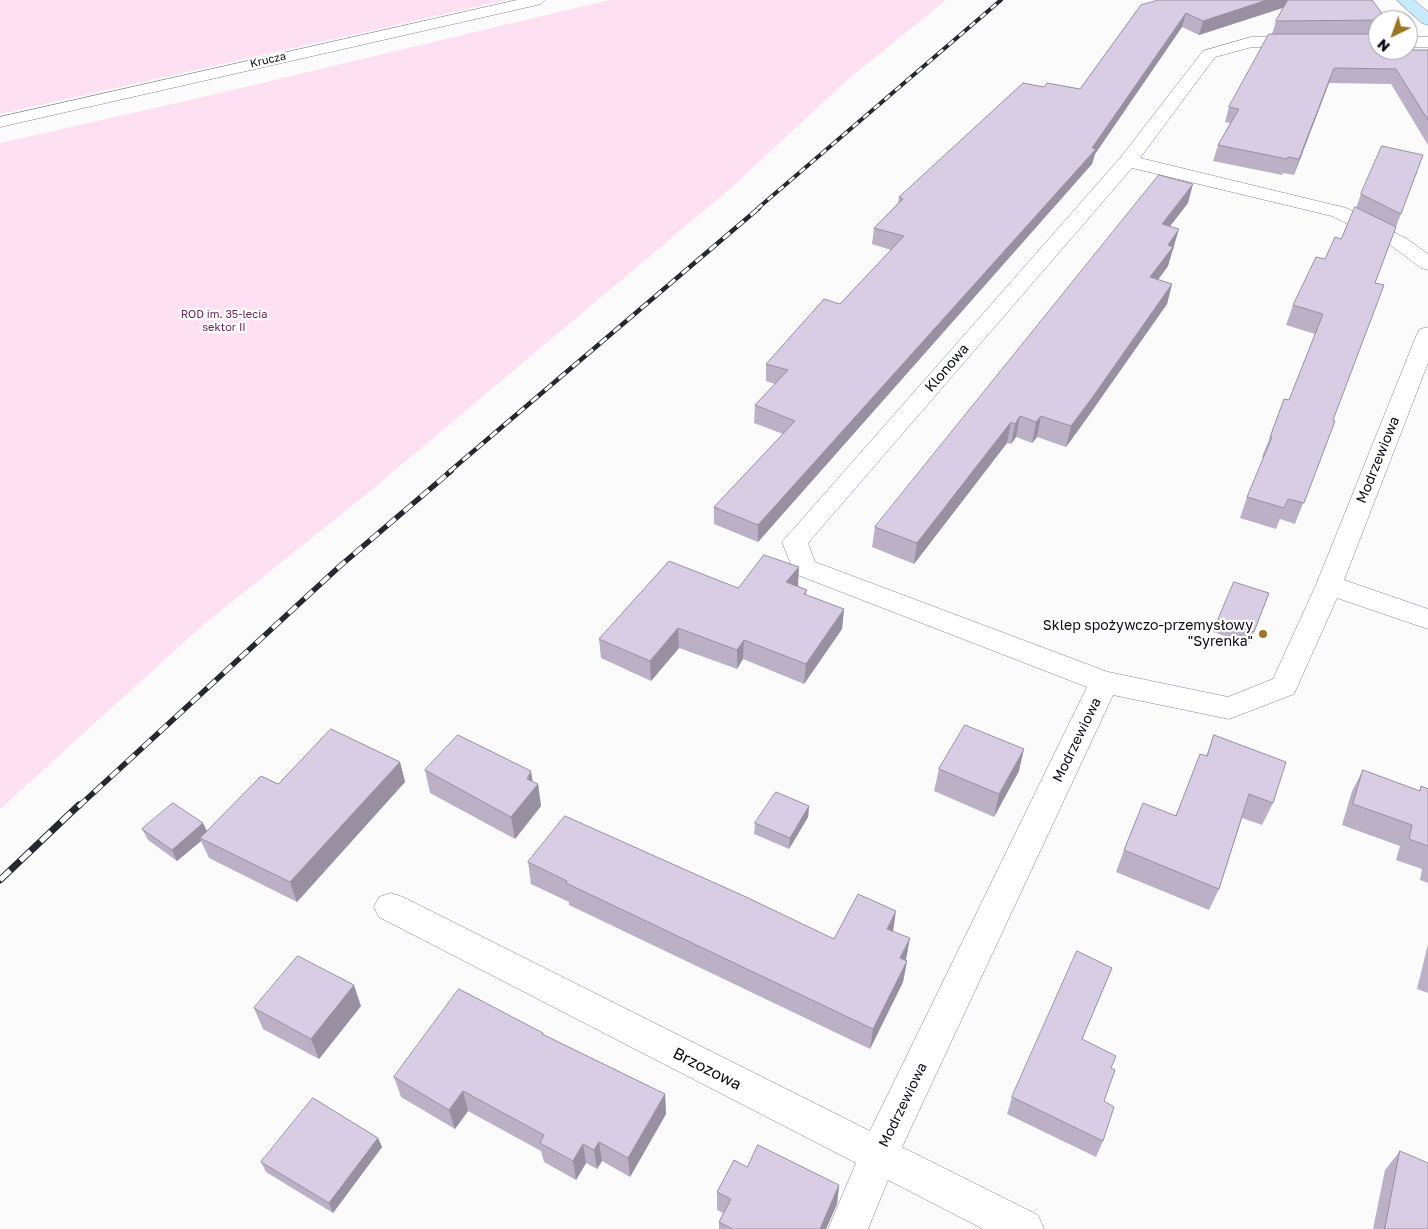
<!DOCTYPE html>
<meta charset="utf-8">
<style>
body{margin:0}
#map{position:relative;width:1428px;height:1229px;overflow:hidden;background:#fbfbfb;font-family:"Golos Text",sans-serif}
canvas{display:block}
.north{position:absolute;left:1368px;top:10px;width:50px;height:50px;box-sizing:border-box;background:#fff;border:1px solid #9d9ea1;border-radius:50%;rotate:222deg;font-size:14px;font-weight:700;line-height:20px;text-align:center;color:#0a0c14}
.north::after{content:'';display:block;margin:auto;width:18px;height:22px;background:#9c7521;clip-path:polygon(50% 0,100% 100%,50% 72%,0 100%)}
</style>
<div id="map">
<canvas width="1428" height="1229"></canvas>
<div class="north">N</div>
</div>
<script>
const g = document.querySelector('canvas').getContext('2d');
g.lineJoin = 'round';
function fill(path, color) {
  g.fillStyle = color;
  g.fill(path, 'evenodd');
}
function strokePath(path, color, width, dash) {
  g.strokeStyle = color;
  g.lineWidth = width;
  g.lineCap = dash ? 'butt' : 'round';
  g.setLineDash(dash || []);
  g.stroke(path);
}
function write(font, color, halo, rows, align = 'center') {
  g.font = font + ' "Golos Text",sans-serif';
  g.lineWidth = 4.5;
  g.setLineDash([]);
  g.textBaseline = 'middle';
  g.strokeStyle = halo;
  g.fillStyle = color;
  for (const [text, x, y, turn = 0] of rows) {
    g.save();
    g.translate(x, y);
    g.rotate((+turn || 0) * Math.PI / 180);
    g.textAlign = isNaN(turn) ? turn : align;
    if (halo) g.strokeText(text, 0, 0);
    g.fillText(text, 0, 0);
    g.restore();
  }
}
const green = new Path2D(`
 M0,0H507L0,114Z
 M609,0H946L846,81L731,188L358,501L204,624L0,809V143L199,98Z`);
const street = new Path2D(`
 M517,0H545L542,3L537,5L0,127V117Z
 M1251,37H1378V47H1252L1215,57L1140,158L1346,208L1407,239L1428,254V270L1421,268L1393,247L1332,216L1132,168L808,543L815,562L1108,672L1228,697L1273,679L1316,585L1417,334L1420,329L1428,327V363L1344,580L1428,609V629L1337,598L1294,694L1229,719L1113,695L902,1147L1038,1215L1044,1229H983L888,1180L868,1229H828L856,1163L379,917L374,907L379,897L391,893L403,897L870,1131L1087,687L795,574L782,542L1121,157L1203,51Z
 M1408,37H1428V47H1408Z`);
const secondary = new Path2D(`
 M1397,0H1414L1428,12V25L1422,23Z`);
const railFar3 = new Path2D(`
 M757,209L1001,0`);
const railFar2 = new Path2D(`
 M449,472L759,208`);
const railFar1 = new Path2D(`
 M78,807L340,566L451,471`);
const rail = new Path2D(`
 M0,880L79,805`);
const wall = new Path2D(`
 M1372,0L1378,20V50H1428V145L1391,84L1329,83L1294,175L1283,173L1282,175L1213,161L1218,145L1230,123L1225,122L1229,107L1272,34L1276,21L1283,8L1199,35L1182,27L1095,154L1092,164L758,542L714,524V507L783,434L754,423L755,405L775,384L766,381V364L840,304L891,250L872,244L874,228L898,203L899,197L1044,87L1080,89L1141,5Z
 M1423,155L1375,283L1333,420L1335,421L1295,524L1280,519L1276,529L1240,518L1247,497L1264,458L1262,457L1270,437L1289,400L1315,334L1286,325L1293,305L1325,259L1341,239L1356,208L1361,194Z
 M1188,203L1170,226L1174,248L1172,251L1168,266L1158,280L1172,284L1167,304L1087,418L1066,447L1037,437L1032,443L1016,437L1011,444L1007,443L914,564L872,547L875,527Z
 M798,586L807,590L806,595L844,609L842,629L804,684L743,659L737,669L679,648L651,681L601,658L599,639L738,588Z
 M1269,593L1249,644L1213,632L1218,620Z
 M1214,735L1273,803L1262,825L1242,818L1219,889L1209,910L1116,872L1124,850L1175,816L1206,756Z
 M400,762L405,782L297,902L209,858L201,841L177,861L148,840L142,829L203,823L207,831L278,784Z
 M939,769L1019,771L994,817L934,791Z
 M425,770L533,782L538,784L541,806L515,839L430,793Z
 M1363,770L1419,791L1421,786L1428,789V883L1420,880L1422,869L1396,860L1400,846L1342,825L1352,791Z
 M809,806L808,817L789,849L754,834L755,823Z
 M528,862L834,939L893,931L906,960L907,961L903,982L870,1049L569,905V902L531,884Z
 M1428,944V993L1417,989Z
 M1112,968L1082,1039L1111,1068L1104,1101L1103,1141L1096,1157L1007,1114L1012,1097Z
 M361,1006L319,1059L263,1029L254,1008Z
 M543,1033L544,1035L665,1094L666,1114L630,1177L602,1161L597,1169L586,1163L576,1180L544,1162L541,1151L468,1111L455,1129L401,1097L394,1077Z
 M378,1138L382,1147L333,1213L266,1172L261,1162Z
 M1400,1151L1428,1229H1373L1385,1170Z
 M747,1167L839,1185L837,1204L826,1229H719V1222L723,1213L717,1210V1192Z`);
const shadedWall = new Path2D(`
 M1267,0H1290L1288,6L1199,35L1203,21Z
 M1186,13L1182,27L1095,154L1092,164L758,542V525Z
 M1334,68L1329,83L1294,175L1299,159Z
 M1193,184L1188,203L1157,243L1162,224Z
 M1179,229L1168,266L1145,297L1150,277L1168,245Z
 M1172,284L1167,304L1087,418L1066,447L1071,426Z
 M1020,416L1016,437L1011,444L1015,424Z
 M1041,416L1037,437L1032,443L1036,422Z
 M1011,422L1007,443L914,564L917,543Z
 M799,567L798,587L786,582Z
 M844,609L842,629L804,684L806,664Z
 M678,628L679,648L651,681L650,661Z
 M744,640L743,659L737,669V650Z
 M1024,749L1019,771L994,817L999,794Z
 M400,762L405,782L297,902L290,882Z
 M531,771L534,789L538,784L541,806L515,839L511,817Z
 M809,806L808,817L789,849L790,838Z
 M203,823L208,834L200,838L201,841L177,861L172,850Z
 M896,911L893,932L887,929Z
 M910,938L906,960L896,979L900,958Z
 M907,961L903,982L870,1049L873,1029Z
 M354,985L361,1006L319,1059L311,1039Z
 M463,1091L468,1111L455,1129L449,1110Z
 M665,1094L666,1114L630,1177L628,1158Z
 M378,1138L382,1147L333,1213L329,1203Z
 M599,1142L602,1161L597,1169L594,1150Z
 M583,1144L586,1163L576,1180L573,1161Z
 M839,1185L837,1204L826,1229H820Z`);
const building = new Path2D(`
 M1159,0H1267L1203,21L1186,13L1092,148L1096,149L758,525L714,507L795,421L755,405L788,370L766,364L824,299L840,304L904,236L874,228L903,199L899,197L1023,83L1044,87L1047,83L1080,89L1141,5Z
 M1288,0H1372L1387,20L1276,21Z
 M1269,34H1378V50H1408V48L1409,50H1428V120L1396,69L1334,68L1299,159L1288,157L1287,159L1218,145L1239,109L1229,107Z
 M1382,146L1423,155L1401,214L1361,194Z
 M1159,175L1193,184L1162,224L1179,229L1168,245L1173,247L1150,277L1172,284L1092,398L1071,426L1041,416L1036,422L1020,416L1015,424L1011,422L917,543L875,527Z
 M1355,207L1396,227L1375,283L1384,285L1333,420L1335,421L1304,503L1288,499L1284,508L1247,497L1272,437H1270L1284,399L1289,400L1323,314L1293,305L1316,257L1325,259L1335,237L1341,239Z
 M764,555L799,567L786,582L807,590L804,594L844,609L806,664L744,640L737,650L678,628L650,661L599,639L669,561L738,588Z
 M1234,582L1269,593L1254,632L1218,620Z
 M965,725L1024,749L999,794L939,769Z
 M331,729L400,762L290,882L200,838L261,776L278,784Z
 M458,735L531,771L527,779L538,784L511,817L425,770Z
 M1214,735L1286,762L1273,803L1249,794L1219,889L1124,850L1143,803L1176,816L1200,754L1207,756Z
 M1363,770L1420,791L1421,786L1428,789V846L1409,839L1412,825L1353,804Z
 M776,792L809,806L790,838L755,823Z
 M173,803L203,823L172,850L142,829Z
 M565,816L744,896L834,939L858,894L896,911L887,929L910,938L900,958L907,961L873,1029L566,883L567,881L528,862Z
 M1077,951L1112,968L1082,1039L1116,1056L1111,1068L1115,1070L1104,1101L1114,1107L1103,1141L1012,1097Z
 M298,956L354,985L311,1039L254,1008Z
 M459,989L543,1033L542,1034L665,1094L628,1158L599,1142L594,1150L583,1144L573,1161L540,1143L544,1135L463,1091L449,1110L394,1077Z
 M313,1098L378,1138L329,1203L261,1162Z
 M758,1145L839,1185L820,1229H733L719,1222L731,1199L717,1192L734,1160L747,1167Z
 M1400,1151L1428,1163V1229H1385Z`);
const markers = [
 [1263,634,5,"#9c7521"]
];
const farStreetnames = [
 ["Krucza",268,60,-13]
];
const farParknames = [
 ["ROD im. 35-lecia",224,315],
 ["sektor II",224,328]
];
const streetNames = [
 ["Klonowa",947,368,-49],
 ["Modrzewiowa",1378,460,-68],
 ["Modrzewiowa",1077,740,-64],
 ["Modrzewiowa",903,1105,-64]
];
const poiNames = [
 ["Sklep spożywczo-przemysłowy",1253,626],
 ["\"Syrenka\"",1253,642]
];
const nearStreetnames = [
 ["Brzozowa",707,1069,27]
];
fill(green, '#fde0f2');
strokePath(street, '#7f869d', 1);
strokePath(secondary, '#7f869d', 1);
fill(street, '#fff');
fill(secondary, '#c8eafe');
strokePath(railFar3, '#26282f', 4);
strokePath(railFar2, '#26282f', 4.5);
strokePath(railFar1, '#26282f', 5.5);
strokePath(rail, '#26282f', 7);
strokePath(railFar3, '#fff', 2.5, [7]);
strokePath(railFar2, '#fff', 3, [9]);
strokePath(railFar1, '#fff', 4, [11]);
strokePath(rail, '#fff', 5, [14]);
fill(wall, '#bbb0c6');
fill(shadedWall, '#9890a1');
fill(building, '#d9cde6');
strokePath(building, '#9890a1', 1);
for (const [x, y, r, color] of markers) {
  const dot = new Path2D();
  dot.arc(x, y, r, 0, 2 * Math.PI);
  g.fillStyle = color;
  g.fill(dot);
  strokePath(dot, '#fff', 2);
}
write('11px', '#0a0c14', '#fff', farStreetnames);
write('11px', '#6f245a', '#fff', farParknames);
write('14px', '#0a0c14', '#fff', streetNames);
write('14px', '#0a0c14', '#fff', poiNames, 'right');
write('16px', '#0a0c14', '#fff', nearStreetnames);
</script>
